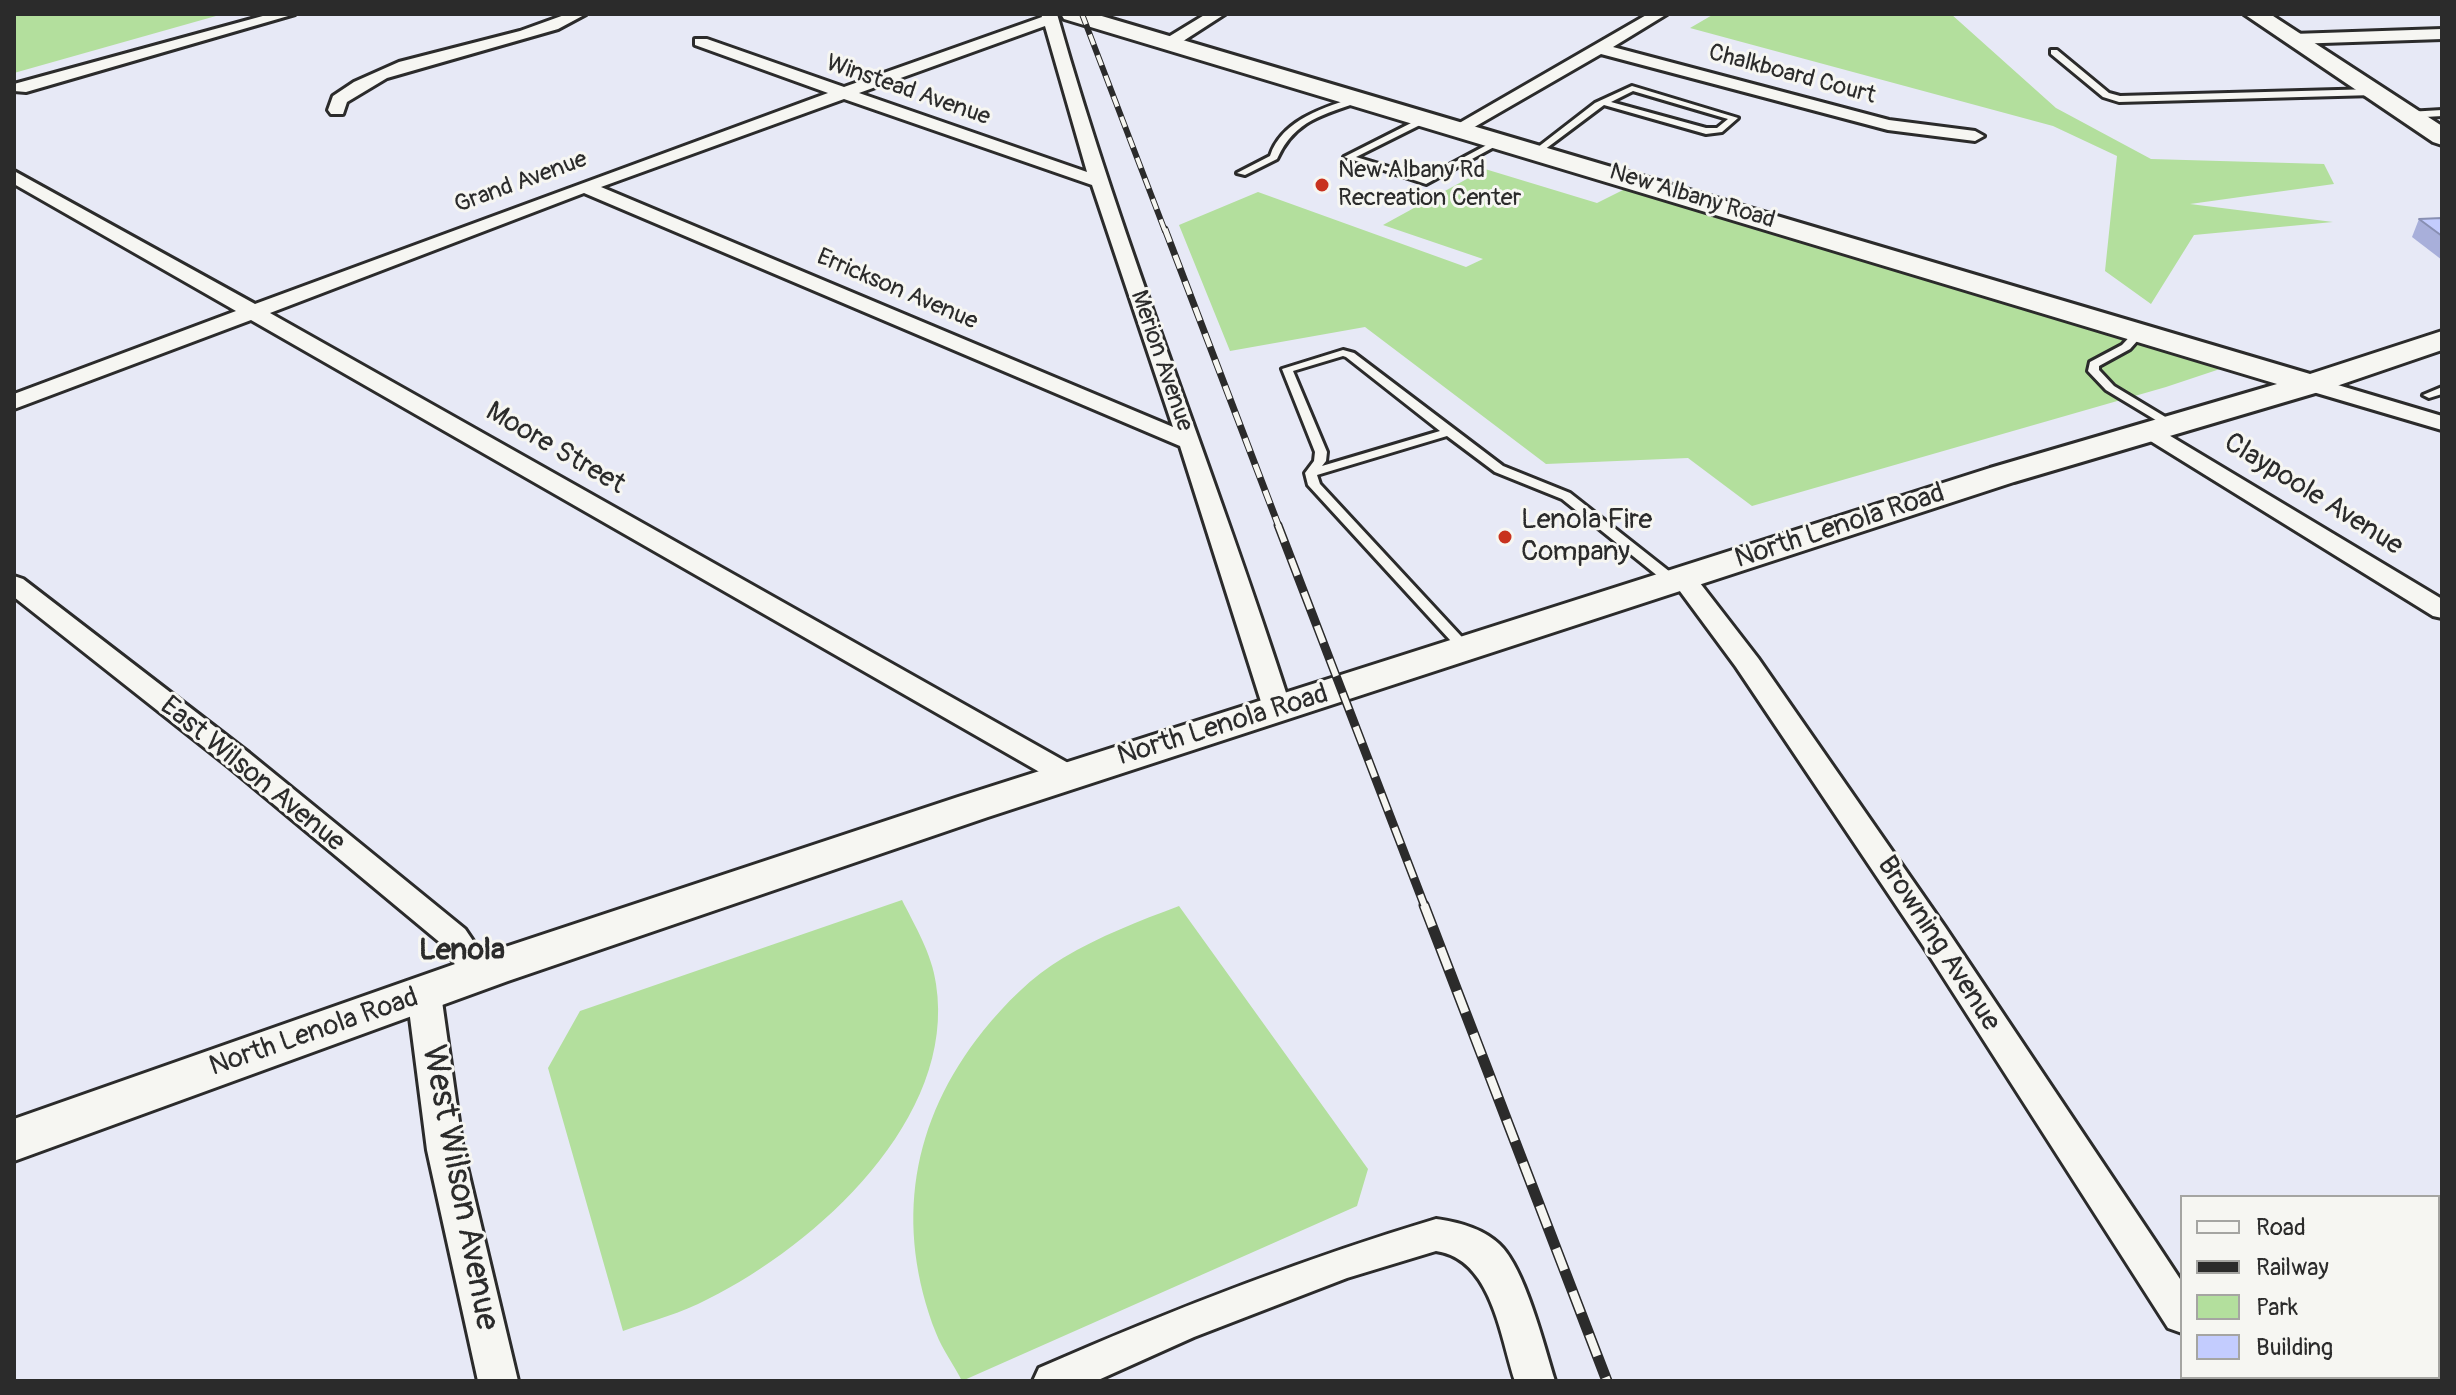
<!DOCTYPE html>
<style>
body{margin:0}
#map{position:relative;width:2456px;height:1395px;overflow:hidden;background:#e7e9f6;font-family:Pangolin,sans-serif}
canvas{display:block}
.frame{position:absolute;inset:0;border:16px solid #2b2b2b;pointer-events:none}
.legend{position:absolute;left:2180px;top:1195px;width:260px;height:184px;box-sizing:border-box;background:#f6f6f2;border:2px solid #a5a5a2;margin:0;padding:10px 14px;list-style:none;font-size:24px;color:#2b2b2b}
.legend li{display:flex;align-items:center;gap:16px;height:40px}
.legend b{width:40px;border:2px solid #a5a5a2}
</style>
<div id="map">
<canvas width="2456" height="1395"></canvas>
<div class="frame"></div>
<ul class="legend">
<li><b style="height:10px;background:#f6f6f2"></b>Road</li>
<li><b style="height:10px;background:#2b2b2b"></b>Railway</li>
<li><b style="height:22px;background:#b3df9d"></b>Park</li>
<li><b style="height:22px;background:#c3ccfe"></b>Building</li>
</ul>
</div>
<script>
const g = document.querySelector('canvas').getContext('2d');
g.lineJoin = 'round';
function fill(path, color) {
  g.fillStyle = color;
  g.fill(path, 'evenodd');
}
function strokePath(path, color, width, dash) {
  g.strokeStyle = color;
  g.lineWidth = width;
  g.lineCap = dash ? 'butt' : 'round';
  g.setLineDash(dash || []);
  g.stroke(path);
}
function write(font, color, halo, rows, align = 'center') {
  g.font = font + ' Pangolin,sans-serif';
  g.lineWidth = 6;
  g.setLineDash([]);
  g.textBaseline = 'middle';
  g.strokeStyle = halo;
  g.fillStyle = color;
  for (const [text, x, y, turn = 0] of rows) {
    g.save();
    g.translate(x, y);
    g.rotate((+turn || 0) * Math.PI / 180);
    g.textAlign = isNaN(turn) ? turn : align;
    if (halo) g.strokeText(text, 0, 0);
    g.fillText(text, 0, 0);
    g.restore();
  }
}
const green = new Path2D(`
 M14,14H223L14,73Z
 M1714,14H1951L2056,108L2151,159L2324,164L2334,184L2190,204L2333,222L2194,235L2151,304L2105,271L2117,156L2053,126L1690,28Z
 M1485,169L1597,203L1637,183L2238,363L2166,387L1752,506L1688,458L1546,464L1365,327L1230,351L1179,225L1258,192L1466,267L1483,259L1383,225Z
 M902,900C915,926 932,954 936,984C957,1118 817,1245 708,1299C682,1313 651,1321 623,1331L548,1068L580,1011Z
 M1179,906L1368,1169L1357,1206L962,1381C954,1365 942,1349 936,1333C894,1225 911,1121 983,1031C1006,1003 1031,977 1063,958C1100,936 1139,921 1179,906Z`);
const service = new Path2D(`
 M2051,50H2057L2109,93L2120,96L2374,89L2378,92L2374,95L2119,102L2103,97L2051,54Z
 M1632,86L1738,118L1722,132L1706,134L1604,105L1540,153L1533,151L1595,103ZM1633,91L1728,119L1717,128H1706L1611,102Z
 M1359,96L1362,97V101C1324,115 1295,119 1277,159L1245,175L1237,173L1270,156C1282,119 1326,107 1359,96Z
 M2442,110V116L2408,118L2404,115L2408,112Z
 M1425,116L1429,119L1428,121L1356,157L1425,178L1498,139L1505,141L1426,184L1344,157Z
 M2141,328L2146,331L2130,349L2099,366V370L2114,386L2177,424V428H2169L2106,390L2088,371L2090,362L2122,345L2137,329Z
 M1343,350L1354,353L1503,466L1570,493L1679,579L1680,582L1679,585H1669L1562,499L1495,472L1447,436L1317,475L1320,484L1473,649L1471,652H1461L1308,485L1305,473L1314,461L1315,452L1282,369ZM1343,356L1346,357L1440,431L1322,466L1326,461L1327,452L1293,371Z
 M2442,387V394L2429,398L2423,395Z`);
const minor = new Path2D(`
 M270,14H295L26,92L14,91V84Z
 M567,14H586L558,29L387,78L347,102L343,114H331L328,110L333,96L354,82L399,62L520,31Z
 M1041,14H1057C1123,249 1217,475 1291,708L1287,714H1267L1263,708L1180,446L584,193L270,313L1077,768L1082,775L1077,782H1057L251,320L14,409V394L236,311L14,184V171L255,304L828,93L695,45V39H707L844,87L1042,17ZM1045,26L1087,172L859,93ZM844,99L1092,185L1173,427L601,187Z
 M1206,14H1225L1177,45H1165V39Z
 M1648,14H1667L1613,47L1889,120L1975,131L1984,136L1975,141L1888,130L1601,54L1464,133H1452L1449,129Z
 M2442,29V39L2293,44L2285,39L2293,34Z
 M2311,377L2442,416V430L2303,389L2300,384Z
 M2152,425L2442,599V618L2433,616L2144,437L2140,432Z
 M1684,571L1693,574L1758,658L1945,927L2155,1241L2182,1282V1333L2168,1328L1922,944L1736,667L1671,579Z
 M14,576L23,579L249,753L465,929L496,975L491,984L479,987L467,984L443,945L229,767L14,597Z
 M424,982L436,985L441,994L463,1150L518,1381H478L427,1150L407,994L412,985Z
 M1436,1219C1458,1222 1482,1228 1499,1244C1525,1268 1544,1346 1555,1381H1515C1500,1336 1492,1259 1436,1251L1347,1278L1194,1337L1096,1381H1033L1039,1368C1169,1311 1300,1260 1436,1219Z
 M2201,1377H2242L2243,1381H2203Z`);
const secondary = new Path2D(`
 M1061,14H1095L2310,374L2442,331V350L2322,391L2014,482L988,817L508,981L14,1161V1119L475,957L958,797L1990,468L2277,384L1064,19Z
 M2244,14H2270L2442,126V145L2433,142Z`);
const railFar3 = new Path2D(`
 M1082,14L1165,231`);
const railFar2 = new Path2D(`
 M1165,229L1279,527`);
const railFar1 = new Path2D(`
 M1278,525L1425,907`);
const rail = new Path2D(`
 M1424,905L1607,1381`);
const wall = new Path2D(`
 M2442,218V260L2412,237L2419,219Z`);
const building = new Path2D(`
 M2442,218V236L2419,219Z`);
const markers = [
 [1322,185,8,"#c8321e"],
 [1505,537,8,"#c8321e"]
];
const farStreetnames = [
 ["Chalkboard Court",1792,75,15],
 ["Winstead Avenue",908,91,19],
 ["Grand Avenue",521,183,-20],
 ["New Albany Road",1692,197,17],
 ["Errickson Avenue",897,290,23],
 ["Merion Avenue",1161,361,71]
];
const farPoinames = [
 ["New Albany Rd",1338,171],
 ["Recreation Center",1338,199]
];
const streetNames = [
 ["Moore Street",555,449,30],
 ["Claypoole Avenue",2313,495,32],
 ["North Lenola Road",1840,527,-18],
 ["North Lenola Road",1223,726,-17],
 ["East Wilson Avenue",252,775,39],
 ["Browning Avenue",1938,944,57],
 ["North Lenola Road",314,1033,-19]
];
const poiNames = [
 ["Lenola Fire",1521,521],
 ["Company",1521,553]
];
const neighbourhoodNames = [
 ["Lenola",462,951]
];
const nearStreetnames = [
 ["West Wilson Avenue",459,1188,79]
];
fill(green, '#b3df9d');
strokePath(service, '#2b2b2b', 6);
strokePath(minor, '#2b2b2b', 6);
strokePath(secondary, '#2b2b2b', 6);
fill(service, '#f6f6f2');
fill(minor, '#f6f6f2');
fill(secondary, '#f6f6f2');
strokePath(railFar3, '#2b2b2b', 6);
strokePath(railFar2, '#2b2b2b', 7);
strokePath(railFar1, '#2b2b2b', 9);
strokePath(rail, '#2b2b2b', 11);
strokePath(railFar3, '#f6f6f2', 4, [11]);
strokePath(railFar2, '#f6f6f2', 5, [14]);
strokePath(railFar1, '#f6f6f2', 6, [18]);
strokePath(rail, '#f6f6f2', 8, [23]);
fill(wall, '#a8afda');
fill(building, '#c3ccfe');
strokePath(building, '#888fb2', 2);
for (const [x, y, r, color] of markers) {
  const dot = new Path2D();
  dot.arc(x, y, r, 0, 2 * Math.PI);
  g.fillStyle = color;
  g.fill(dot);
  strokePath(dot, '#f6f6f2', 3);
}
write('24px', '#2b2b2b', '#f6f6f2', farStreetnames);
write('24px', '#2b2b2b', '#f6f6f2', farPoinames, 'left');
write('28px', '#2b2b2b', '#f6f6f2', streetNames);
write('28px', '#2b2b2b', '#f6f6f2', poiNames, 'left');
write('bold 30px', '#2b2b2b', '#f6f6f2', neighbourhoodNames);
write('34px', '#2b2b2b', '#f6f6f2', nearStreetnames);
</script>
